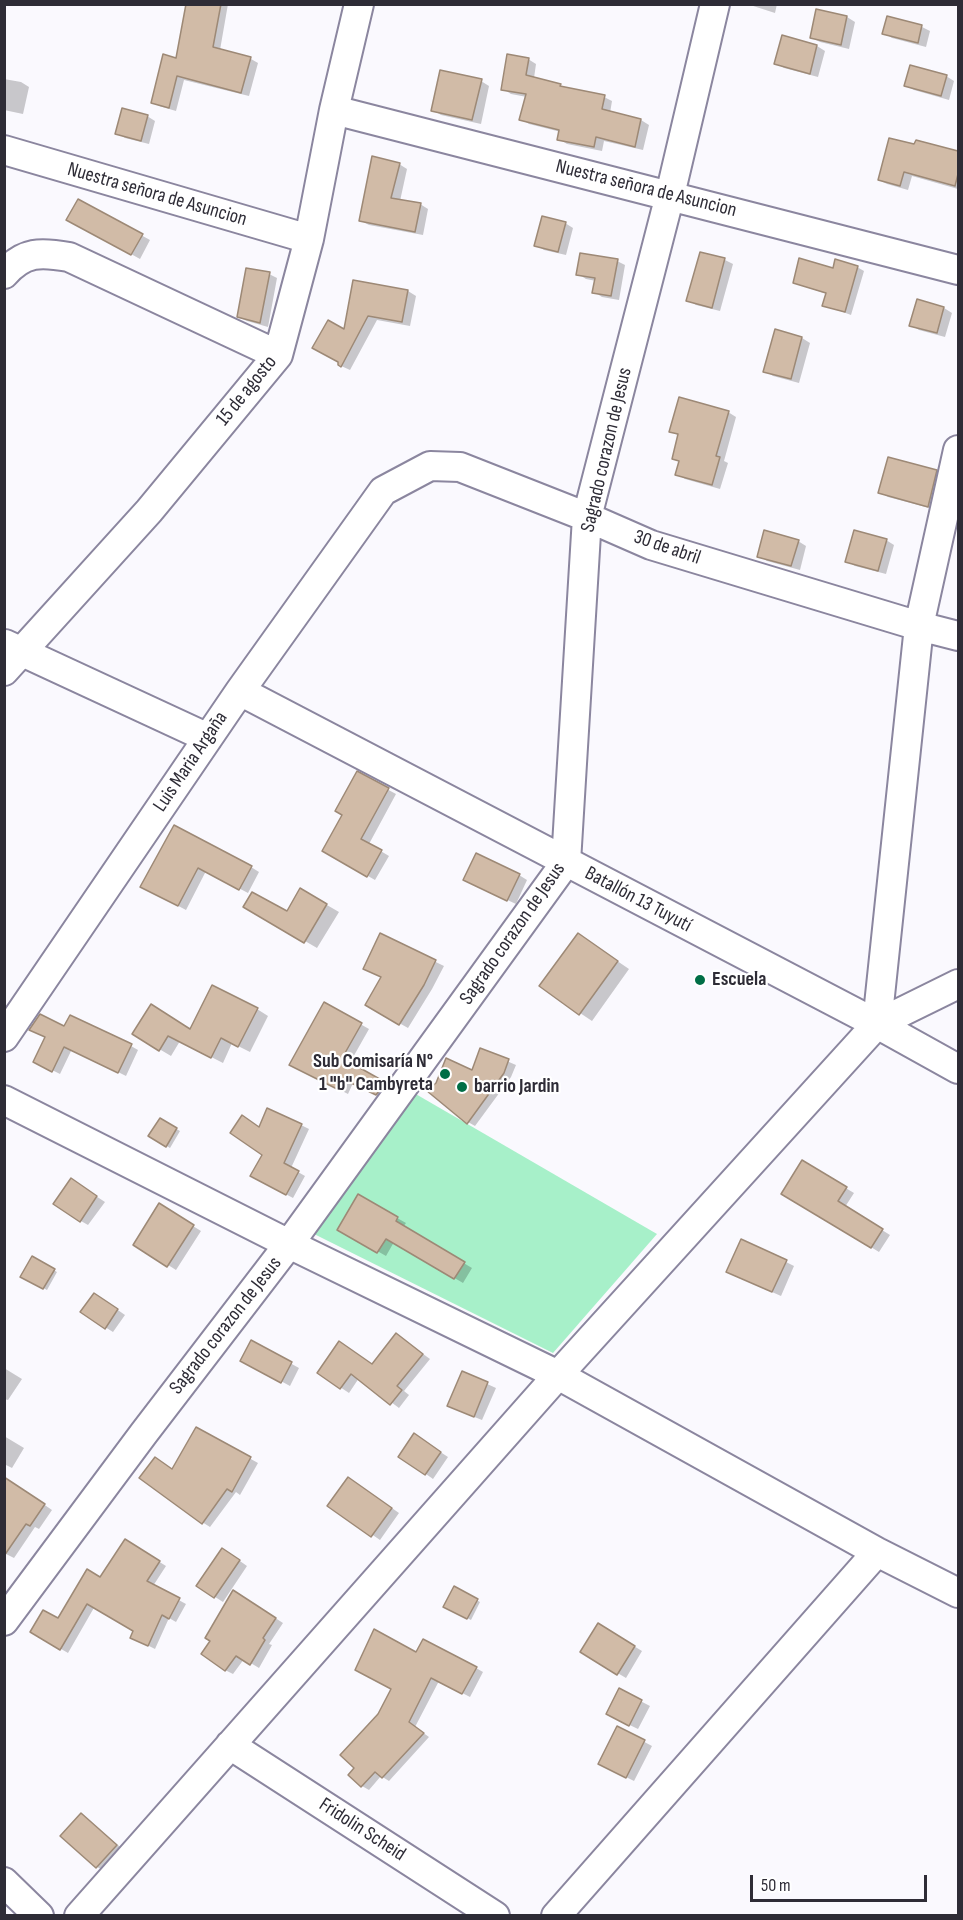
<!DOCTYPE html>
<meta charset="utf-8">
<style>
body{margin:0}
#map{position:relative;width:963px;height:1920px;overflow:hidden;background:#faf9fe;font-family:"Sofia Sans Condensed",sans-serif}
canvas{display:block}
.frame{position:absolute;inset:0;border:6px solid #2e2c36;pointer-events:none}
.scale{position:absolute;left:750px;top:1875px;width:177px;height:27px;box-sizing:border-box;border:3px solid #2e2c36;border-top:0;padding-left:8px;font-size:18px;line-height:21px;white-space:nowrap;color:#2e2c36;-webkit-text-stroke:4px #fff;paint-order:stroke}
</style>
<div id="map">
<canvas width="963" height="1920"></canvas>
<div class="frame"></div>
<div class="scale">50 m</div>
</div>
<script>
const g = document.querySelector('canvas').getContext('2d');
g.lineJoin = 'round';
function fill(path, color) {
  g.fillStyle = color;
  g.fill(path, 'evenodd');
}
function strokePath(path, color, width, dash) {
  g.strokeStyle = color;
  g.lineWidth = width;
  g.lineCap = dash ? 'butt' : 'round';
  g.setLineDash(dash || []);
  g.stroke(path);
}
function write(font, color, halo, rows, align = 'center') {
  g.font = font + ' "Sofia Sans Condensed",sans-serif';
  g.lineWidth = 4.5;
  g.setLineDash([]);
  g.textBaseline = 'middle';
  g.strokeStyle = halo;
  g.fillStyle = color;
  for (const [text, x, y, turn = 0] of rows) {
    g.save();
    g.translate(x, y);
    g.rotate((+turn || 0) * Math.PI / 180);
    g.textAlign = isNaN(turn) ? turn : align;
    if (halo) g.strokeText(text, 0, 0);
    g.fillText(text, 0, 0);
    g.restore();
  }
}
const green = new Path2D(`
 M414,1093L657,1234L553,1353L308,1231Z`);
const shadow = new Path2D(`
 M187,4H228L220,50L251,59L258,63L249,96L184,80L176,111L159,106L152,102L178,60Z
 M747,4H777L775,13Z
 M817,11L847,17L855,22L849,49L820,42L812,38Z
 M888,17L922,27L930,31L926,47L892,38L884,33Z
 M783,37L817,46L825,51L818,77L784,68L776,63Z
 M528,59L536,64L534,78L566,89L604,97L612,101L610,113L641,120L649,125L643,150L604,141L602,151L567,144L559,139L561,132L529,124L521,119L527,97L511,94L503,89Z
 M946,76L954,81L949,100L914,90L906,86Z
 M4,79L21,82L29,87L23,114L4,110Z
 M481,81L489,86L481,124L441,115L433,110Z
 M147,116L155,121L149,144L125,138L117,133Z
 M917,141L958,153V189L912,176L908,190L887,184L879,180Z
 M399,164L407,169L400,201L420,204L428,209L423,235L369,225L361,221Z
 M79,201L150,240L140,259L68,219Z
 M565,223L573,228L566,255L544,250L536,245Z
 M701,253L725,260L733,264L720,311L696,305L688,300Z
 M617,261L625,265L619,300L602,297L594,292L596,281L586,279L578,274Z
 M857,267L864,271L851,315L824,305L827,294L794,283L834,269Z
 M269,274L277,278L268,327L247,321L238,317Z
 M354,282L408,291L416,296L410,326L377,320L350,370L339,365Z
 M944,308L952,313L945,337L919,330L911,325Z
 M776,331L802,338L810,343L799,383L773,376L765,371Z
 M728,412L736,417L724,461L728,463L720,489L685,479L677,474L680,462L673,458L679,436L671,431Z
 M936,472L944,476L937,510L888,497L880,492Z
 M886,540L894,545L886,574L855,566L847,561Z
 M798,541L806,546L800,570L767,561L759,556Z
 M357,773L396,794L369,844L389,856L375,880L324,851L344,815Z
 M155,861L251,867L259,872L248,893L206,871L186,910L150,891Z
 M519,875L527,880L516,904L473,884Z
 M301,890L339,912L317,948L245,906L287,914Z
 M380,935L444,966L432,989L408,1028L367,1005L383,978Z
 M579,935L629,969L592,1021L580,1013Z
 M325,1004L369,1029L352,1059L363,1065L360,1070L392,1088L385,1099L353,1083L348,1094L299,1069Z
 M257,1009L268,1016L250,1052L232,1043L223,1063L180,1041L171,1056L134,1034L191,1031Z
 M65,1028L131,1046L138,1050L126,1076L72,1049L60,1074L42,1065Z
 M481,1050L516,1065L511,1077L475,1126L468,1122L472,1072Z
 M160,1120L180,1131L170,1148L151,1136Z
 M301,1125L309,1129L291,1168L305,1176L293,1198L252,1176L264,1154L260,1129Z
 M802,1162L854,1193L845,1207L890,1235L879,1252L783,1193Z
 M79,1185L105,1202L88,1225L81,1221Z
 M358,1196L406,1223L403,1227L472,1268L463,1283L394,1242L386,1256L339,1229Z
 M159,1205L201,1231L176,1270L135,1244Z
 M32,1258L57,1272L47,1290L22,1276Z
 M786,1262L794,1266L781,1296L736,1276Z
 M102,1299L125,1315L113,1332L105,1327Z
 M397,1335L430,1359L404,1391L409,1395L399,1408L359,1378L349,1393L319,1373L373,1365Z
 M252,1342L299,1368L290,1386L242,1360Z
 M4,1368L22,1379L8,1400L4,1399Z
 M463,1373L496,1388L482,1420L457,1410Z
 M197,1429L258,1463L240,1495L236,1492L210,1527L202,1522L173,1471Z
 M4,1436L24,1448L12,1468L4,1464Z
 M422,1440L448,1457L433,1479L426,1474Z
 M356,1483L399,1513L380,1540L329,1505Z
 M17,1486L52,1510L39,1529L35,1527L14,1558L4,1553Z
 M126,1541L166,1566L153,1586L186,1604L176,1622L169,1618L155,1649L139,1641L135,1630L95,1606L68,1653L32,1632L58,1620L101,1579Z
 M230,1554L247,1566L223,1602L198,1586Z
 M454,1588L480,1602L471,1620L445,1607Z
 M241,1596L283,1623L269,1644L272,1645L259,1668L244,1659L233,1674L225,1670Z
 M599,1625L642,1651L626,1678L582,1652Z
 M417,1654L476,1668L483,1672L470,1697L439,1681L415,1727L429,1737L389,1781L381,1776L369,1790L362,1786L356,1768L369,1733Z
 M619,1690L650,1706L638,1729L615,1718Z
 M618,1728L652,1746L634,1781L608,1768Z
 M81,1815L124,1850L105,1871L97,1867L62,1836Z`);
const building = new Path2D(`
 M186,4H221L213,47L251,57L241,93L177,76L169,108L151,103L163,54L176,58Z
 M816,9L847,16L841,45L810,38Z
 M887,16L922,25L918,43L882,34Z
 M782,35L817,45L810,74L774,64Z
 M507,54L529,58L526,75L561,84L560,86L605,95L602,109L641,119L635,147L596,137L594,147L557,140L559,130L519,120L526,94L501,90Z
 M910,65L947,75L941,96L904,86Z
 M440,70L482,79L472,120L431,111Z
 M122,108L148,115L141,141L115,134Z
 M889,138L914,144L916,140L958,151V174L955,186L904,172L900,186L878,180Z
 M372,156L400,163L391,198L421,203L415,232L359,221Z
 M78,199L143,234L131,255L66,220Z
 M542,216L566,222L558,252L534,246Z
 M700,252L725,258L712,308L686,301Z
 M580,253L618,259L611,296L592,293L595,278L576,275Z
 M799,258L833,268L835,259L858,266L845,312L822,306L826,293L793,283Z
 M246,268L270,272L260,323L237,317Z
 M353,280L408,290L402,322L368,316L341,367L338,365V362L312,348L328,320L344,329Z
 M917,299L944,307L937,333L909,326Z
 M775,329L802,337L791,379L763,372Z
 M679,397L729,411L716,456L720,457L712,485L675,475L679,461L672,459L678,434L669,432Z
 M888,457L937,470L928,507L878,493Z
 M764,530L799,540L791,566L757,557Z
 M854,530L887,539L878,571L845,562Z
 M357,771L389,788L361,839L382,850L367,877L322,851L342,815L335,811Z
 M174,825L252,866L239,890L198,868L178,906L140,887Z
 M476,853L520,874L507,901L463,880Z
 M300,888L327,904L304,943L243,907L252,892L287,911Z
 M380,933L436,960L424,985L399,1025L365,1005L381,977L363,969Z
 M578,933L618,961L579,1015L539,986Z
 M212,985L258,1008L238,1047L221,1038L211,1058L168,1036L159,1051L132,1034L151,1004L190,1029Z
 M324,1002L362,1023L345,1053L356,1059L353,1064L385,1082L376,1095L345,1080L339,1090L289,1065Z
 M40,1014L64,1026L70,1015L132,1044L118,1073L64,1047L52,1072L33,1062L45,1037L29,1030Z
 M480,1048L509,1059L504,1073L467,1124L427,1091L436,1083L446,1058L472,1070Z
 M267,1108L302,1124L284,1163L299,1171L286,1195L250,1176L262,1155L230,1133L242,1115L259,1127Z
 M160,1118L177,1128L166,1147L148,1136Z
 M802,1160L847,1187L838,1201L883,1229L871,1248L781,1194Z
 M71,1178L97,1196L80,1222L53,1204Z
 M358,1194L398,1217L396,1221L465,1262L454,1279L386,1239L377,1253L337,1230Z
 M159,1203L194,1225L167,1267L133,1245Z
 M741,1239L787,1260L772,1292L726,1272Z
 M32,1256L55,1269L43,1289L20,1277Z
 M94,1293L118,1309L105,1329L80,1312Z
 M396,1333L423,1354L397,1386L402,1390L390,1405L351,1374L340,1389L317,1373L339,1341L372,1364Z
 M251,1340L292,1362L281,1383L240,1361Z
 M462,1371L488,1382L474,1417L447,1406Z
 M196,1427L251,1457L232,1492L227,1489L202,1524L139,1478L155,1457L172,1469Z
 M414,1433L441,1452L425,1475L398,1457Z
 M4,1477L45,1504L30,1526L26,1524L4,1556Z
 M348,1477L392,1508L371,1537L327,1506Z
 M125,1539L160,1561L147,1581L180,1598L169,1619L162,1615L148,1646L130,1638L133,1631L87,1604L60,1650L30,1632L43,1610L58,1618L87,1569L100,1577Z
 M222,1548L240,1560L214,1598L196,1586Z
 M454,1586L478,1599L467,1619L443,1607Z
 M233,1590L276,1618L263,1638L265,1640L250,1665L236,1656L225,1671L201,1654L210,1641L205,1638Z
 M598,1623L635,1646L617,1675L580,1652Z
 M374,1629L416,1652L423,1639L477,1667L462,1694L431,1678L409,1722L424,1733L382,1778L375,1772L361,1787L348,1775L354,1768L340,1755L378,1714L391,1689L355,1670Z
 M619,1688L642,1700L629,1726L606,1714Z
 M617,1726L645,1740L626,1778L598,1764Z
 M81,1813L117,1845L96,1868L60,1836Z`);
const street = new Path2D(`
 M334,110L958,270
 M4,150L309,239
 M4,274C24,251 41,252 69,257L278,355
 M5,644L208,738
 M4,671L149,511L278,355L309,239L334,110L359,4
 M240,691L877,1024L958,1069
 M877,1024L919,626L958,450
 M4,1037L240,691L383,491L430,466L460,467L587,517L651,545L919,626L958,636
 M4,1100L289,1244L558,1375L877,1552L958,1593
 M4,1621L144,1433L289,1244L566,862L587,517L670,195L715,4
 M230,1745L495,1916
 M4,1882L39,1916
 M79,1916L558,1375L877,1024L958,984
 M556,1916L877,1552`);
const markers = [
 [700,980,6,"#006e46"],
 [445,1074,6,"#006e46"],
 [462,1087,6,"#006e46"]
];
const streetNames = [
 ["Nuestra señora de Asuncion",646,189,14],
 ["Nuestra señora de Asuncion",157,195,16],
 ["15 de agosto",247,391,-51],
 ["Sagrado corazon de Jesus",607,450,-77],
 ["30 de abril",667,548,19],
 ["Luis Maria Argaña",191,762,-56],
 ["Batallón 13 Tuyutí",638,900,28],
 ["Sagrado corazon de Jesus",513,934,-55],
 ["Sagrado corazon de Jesus",226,1326,-52],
 ["Fridolin Scheid",362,1830,33]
];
const poiNames = [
 ["Escuela",712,980],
 ["Sub Comisaría N°",433,1062,"right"],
 ["1 \"b\" Cambyreta",433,1085,"right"],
 ["barrio Jardin",474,1087]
];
fill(green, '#a7f0c9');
fill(shadow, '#0003');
fill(building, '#d1bba7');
strokePath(building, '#9d8976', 1.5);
strokePath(street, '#8b869f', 32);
strokePath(street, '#fff', 28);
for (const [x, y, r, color] of markers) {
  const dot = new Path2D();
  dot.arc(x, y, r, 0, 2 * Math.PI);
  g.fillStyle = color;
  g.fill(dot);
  strokePath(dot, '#fff', 2);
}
write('20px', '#2e2c36', '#fff', streetNames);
write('bold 20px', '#2e2c36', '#fff', poiNames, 'left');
</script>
